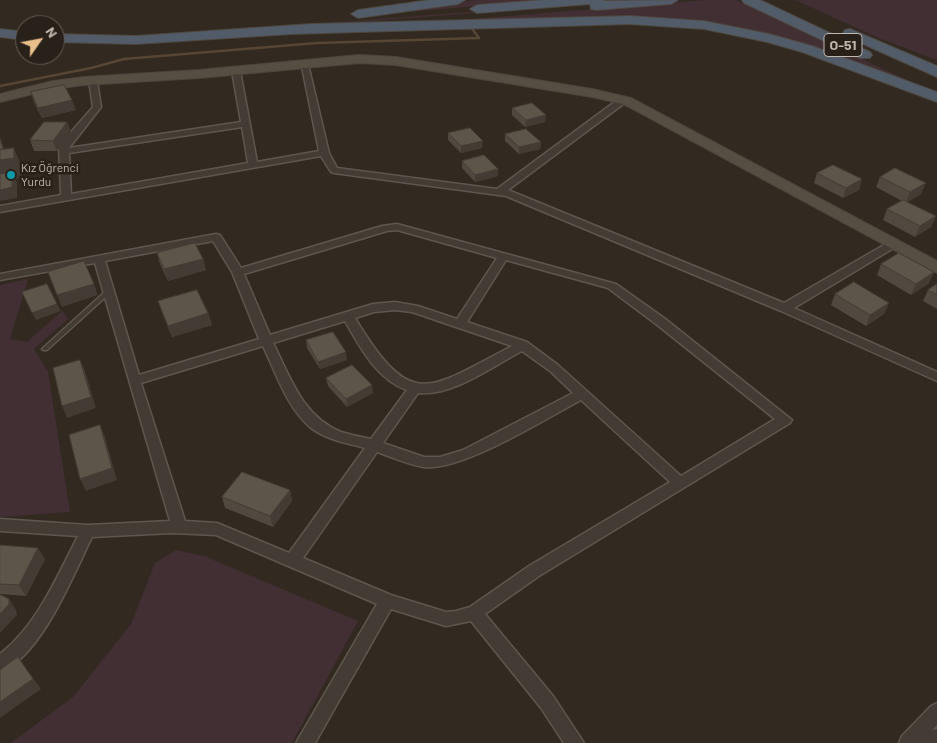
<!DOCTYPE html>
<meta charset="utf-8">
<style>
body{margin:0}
#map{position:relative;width:937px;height:743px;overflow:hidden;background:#322a21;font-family:Barlow,sans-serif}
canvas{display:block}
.north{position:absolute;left:15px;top:15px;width:50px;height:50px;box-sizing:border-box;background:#28211a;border:1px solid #655d55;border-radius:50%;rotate:57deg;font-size:14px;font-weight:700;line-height:20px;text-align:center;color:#c0b8ae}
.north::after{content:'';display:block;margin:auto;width:18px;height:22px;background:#e8be8b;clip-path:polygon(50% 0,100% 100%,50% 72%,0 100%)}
</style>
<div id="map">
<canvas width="937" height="743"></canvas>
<div class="north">N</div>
</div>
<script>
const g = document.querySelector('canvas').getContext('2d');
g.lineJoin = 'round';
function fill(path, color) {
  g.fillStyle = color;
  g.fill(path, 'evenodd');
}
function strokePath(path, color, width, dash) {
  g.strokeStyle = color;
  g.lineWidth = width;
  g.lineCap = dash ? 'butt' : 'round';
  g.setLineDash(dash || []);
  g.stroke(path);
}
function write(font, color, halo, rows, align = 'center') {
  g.font = font + ' Barlow,sans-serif';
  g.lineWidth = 5;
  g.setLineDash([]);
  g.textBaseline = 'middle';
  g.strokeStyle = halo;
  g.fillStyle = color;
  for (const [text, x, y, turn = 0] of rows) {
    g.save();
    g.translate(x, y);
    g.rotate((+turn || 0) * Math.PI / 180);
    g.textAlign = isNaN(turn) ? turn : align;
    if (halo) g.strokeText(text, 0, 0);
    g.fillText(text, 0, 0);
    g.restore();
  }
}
const green = new Path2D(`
 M477,0H548L383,14Z
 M617,0H643L204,34L111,37L55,36V34L138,35L229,31Z
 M705,0H736L937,94L871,69L705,23L409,24Z
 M795,0H937V60L881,39Z
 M28,279L10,339L27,342L62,311L68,319L34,349L48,372L70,512L0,517V285Z
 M176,550L204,556L358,621L292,743H11L73,697L131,624L155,563Z`);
const stream = new Path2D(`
 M0,86L91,68L124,59L317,43L479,38L473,30`);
const lane = new Path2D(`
 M109,289L112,291L111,292L47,350H43L42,349L43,348L107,290Z`);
const street = new Path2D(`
 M301,62L308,64L329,153L337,168L497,189L620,98H626V102L508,190L784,303L889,242H897L898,244L897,246L794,308L937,372V381L781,311L506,196L334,173L331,172L321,156L0,212V206L61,195L59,146L93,107L89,81L93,79L97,81L101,107L69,148L241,122L232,71L236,69L240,71L257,162L319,151ZM242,127L248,163L71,194L69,153Z
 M397,224L616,284L664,318L792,420L790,423L539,576L485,614L553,696L584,743H564L541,708L471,621L446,626L391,609L315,743H296L377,604L216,535L172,533L92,537C73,575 42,656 0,672V654C38,624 56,578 78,536L0,531V519L88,525L170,521L95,263L0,280V274L216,234L220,235L241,268L382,226ZM397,230L497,258L457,319L418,306L395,302L373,304L270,335L244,274L387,231ZM213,241L232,272L259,339L139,375L105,261ZM506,260L608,288L656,324L775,419L681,476L558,365L527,342L467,322ZM395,310L412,312L512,346C427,390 412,412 355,318L374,312ZM345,321C360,347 376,379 407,390L371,439C361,437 351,435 341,432C302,416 291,378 273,343ZM263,346C276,373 287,408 311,428C327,440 347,443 365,448L289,553L217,523L185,521L141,383ZM522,351L550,371L573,393L463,450L440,457H424L383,443L418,393C452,397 493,366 522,351ZM581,400L670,482L529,566L470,607L456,611L446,612L391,595L303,558L377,452C392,457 409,465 424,467C461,472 547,418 581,400Z
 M937,703V725L932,730L937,729V743H899L902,736L931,706Z`);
const secondary = new Path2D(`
 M359,55L396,57L592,89L631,98L937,261V273L633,109L623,104L592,97L396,65L359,63L199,78L84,85L53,89L0,102V94L53,81L84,77L199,70Z`);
const highway = new Path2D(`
 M430,0H465L458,4L358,18L351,14L358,10Z
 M544,0H604L603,1L678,0L671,4L596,10L591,9L590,4L477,13L470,9L477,5Z
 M742,0H760L870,52L872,55L870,58H860L744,3Z
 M630,16L704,21L769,34L812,46L937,92V102L802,52L767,42L704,29L630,24L291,34L136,44L55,42V34L136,36L311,24Z
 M0,29L25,32V40L0,37Z
 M850,29L937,66V77L845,36L843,33L845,30Z`);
const wall = new Path2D(`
 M31,92L76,110L42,118L34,102Z
 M512,108L545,122L525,127L512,115Z
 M67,122L71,132L57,151H34L30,140Z
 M448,133L482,148L461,153L448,140Z
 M505,134L541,142L540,149L519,154L505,141Z
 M462,161L498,176L475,182L462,168Z
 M817,173L862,179L859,190L843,198L814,183Z
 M880,177L921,194L907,202L936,216L931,227L915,237L883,220L887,209L902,201L876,187Z
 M157,253L203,259L206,270L168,281L160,264Z
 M881,264L934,272L928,284L911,295L877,275Z
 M937,284V309L923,301L928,290Z
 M835,294L889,303L884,314L866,326L831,305Z
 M158,301L208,313L212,325L172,337L162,313Z
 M306,340L347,360L320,369L307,348Z
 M326,378L373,393L347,407L328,386Z
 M290,490L292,501L273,527L225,508L222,497Z
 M0,545L45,559L26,596L0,594Z`);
const shadedWall = new Path2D(`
 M72,100L76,110L42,118L38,108Z
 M546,115L545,122L525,127L526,120Z
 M67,122L71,132L57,151L53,141Z
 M0,137L8,159L14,148L22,168V178L15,179L17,182V198L0,201Z
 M483,141L482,148L461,153V146Z
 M541,142L540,149L519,154V147Z
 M498,169V176L475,182V175Z
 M862,179L859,190L843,198L846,188Z
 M926,183L921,194L906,203L910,192Z
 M936,216L931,227L915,237L920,226Z
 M203,259L206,270L168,281L164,269Z
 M934,272L928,284L911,295L916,284Z
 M94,284L98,295L62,307L57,295Z
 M889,303L884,314L866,326L870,315Z
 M57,304L61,311L36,320L32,313Z
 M208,313L212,325L172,337L168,326Z
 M346,352L347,360L320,369L318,362Z
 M80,360L85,371L96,408L67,418L62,406Z
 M372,385L373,393L347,407L346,399Z
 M100,425L105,437L117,480L86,491L80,479Z
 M290,490L292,501L273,527L270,516Z
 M38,548L45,559L26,596L19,585Z
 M9,599L16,610L17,615L0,633V614Z
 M18,657L41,689L0,718V702Z`);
const building = new Path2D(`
 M64,85L72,100L38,108L31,92Z
 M532,103L546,115L526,120L512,108Z
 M44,122H67L53,141L30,140Z
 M470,128L483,141L461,146L448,133Z
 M526,129L541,142L519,147L505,134Z
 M0,138L3,149H0Z
 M14,148V158L0,160V150Z
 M484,155L498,169L475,175L462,161Z
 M833,165L862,179L846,188L817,173Z
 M895,168L926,183L910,192L880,177Z
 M12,172V187L0,190V174Z
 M903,200L936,216L920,226L887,209Z
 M195,243L203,259L164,269L157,253Z
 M899,253L934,272L916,284L881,264Z
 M84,261L94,284L57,295L48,272Z
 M854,282L889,303L870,315L835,294Z
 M47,284L57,304L32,313L22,292Z
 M937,284V295L928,290Z
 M197,290L208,313L168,326L158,301Z
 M333,332L346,352L318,362L306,340Z
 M80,360L91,397L62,406L53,368Z
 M352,365L372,385L346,399L326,378Z
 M100,425L112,468L80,479L69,435Z
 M242,472L290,490L270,516L222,497Z
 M0,545L38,548L19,585L0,584Z
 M0,595H1L9,599V604L0,614Z
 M18,657L33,679L0,702V670Z`);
const markers = [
 [11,175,5,"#0f9aa8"]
];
const farPoinames = [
 ["Kız Öğrenci",21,168],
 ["Yurdu",21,182]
];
const shields = [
 [843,45,38]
];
const shieldNames = [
 ["O-51",843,45]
];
fill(green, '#412f33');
strokePath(stream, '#554636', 2.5);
strokePath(lane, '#5e574f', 3);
strokePath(street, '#5e574f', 3);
strokePath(secondary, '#4d453e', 2);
strokePath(highway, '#4e473f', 2);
fill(lane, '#433c34');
fill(street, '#433c34');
fill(secondary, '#564d43');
fill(highway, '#525c68');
fill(wall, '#514940');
fill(shadedWall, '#423c34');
fill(building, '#5e554a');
strokePath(building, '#423c34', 1);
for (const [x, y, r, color] of markers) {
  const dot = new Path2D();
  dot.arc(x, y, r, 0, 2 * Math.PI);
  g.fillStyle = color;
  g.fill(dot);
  strokePath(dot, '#28211a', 2);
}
write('12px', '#c0b8ae', '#28211a', farPoinames, 'left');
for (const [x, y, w] of shields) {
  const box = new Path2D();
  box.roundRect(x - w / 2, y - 11.5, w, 23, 4);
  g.fillStyle = '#28211a';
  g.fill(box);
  strokePath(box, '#c0b8ae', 1);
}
write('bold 14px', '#c0b8ae', null, shieldNames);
</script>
